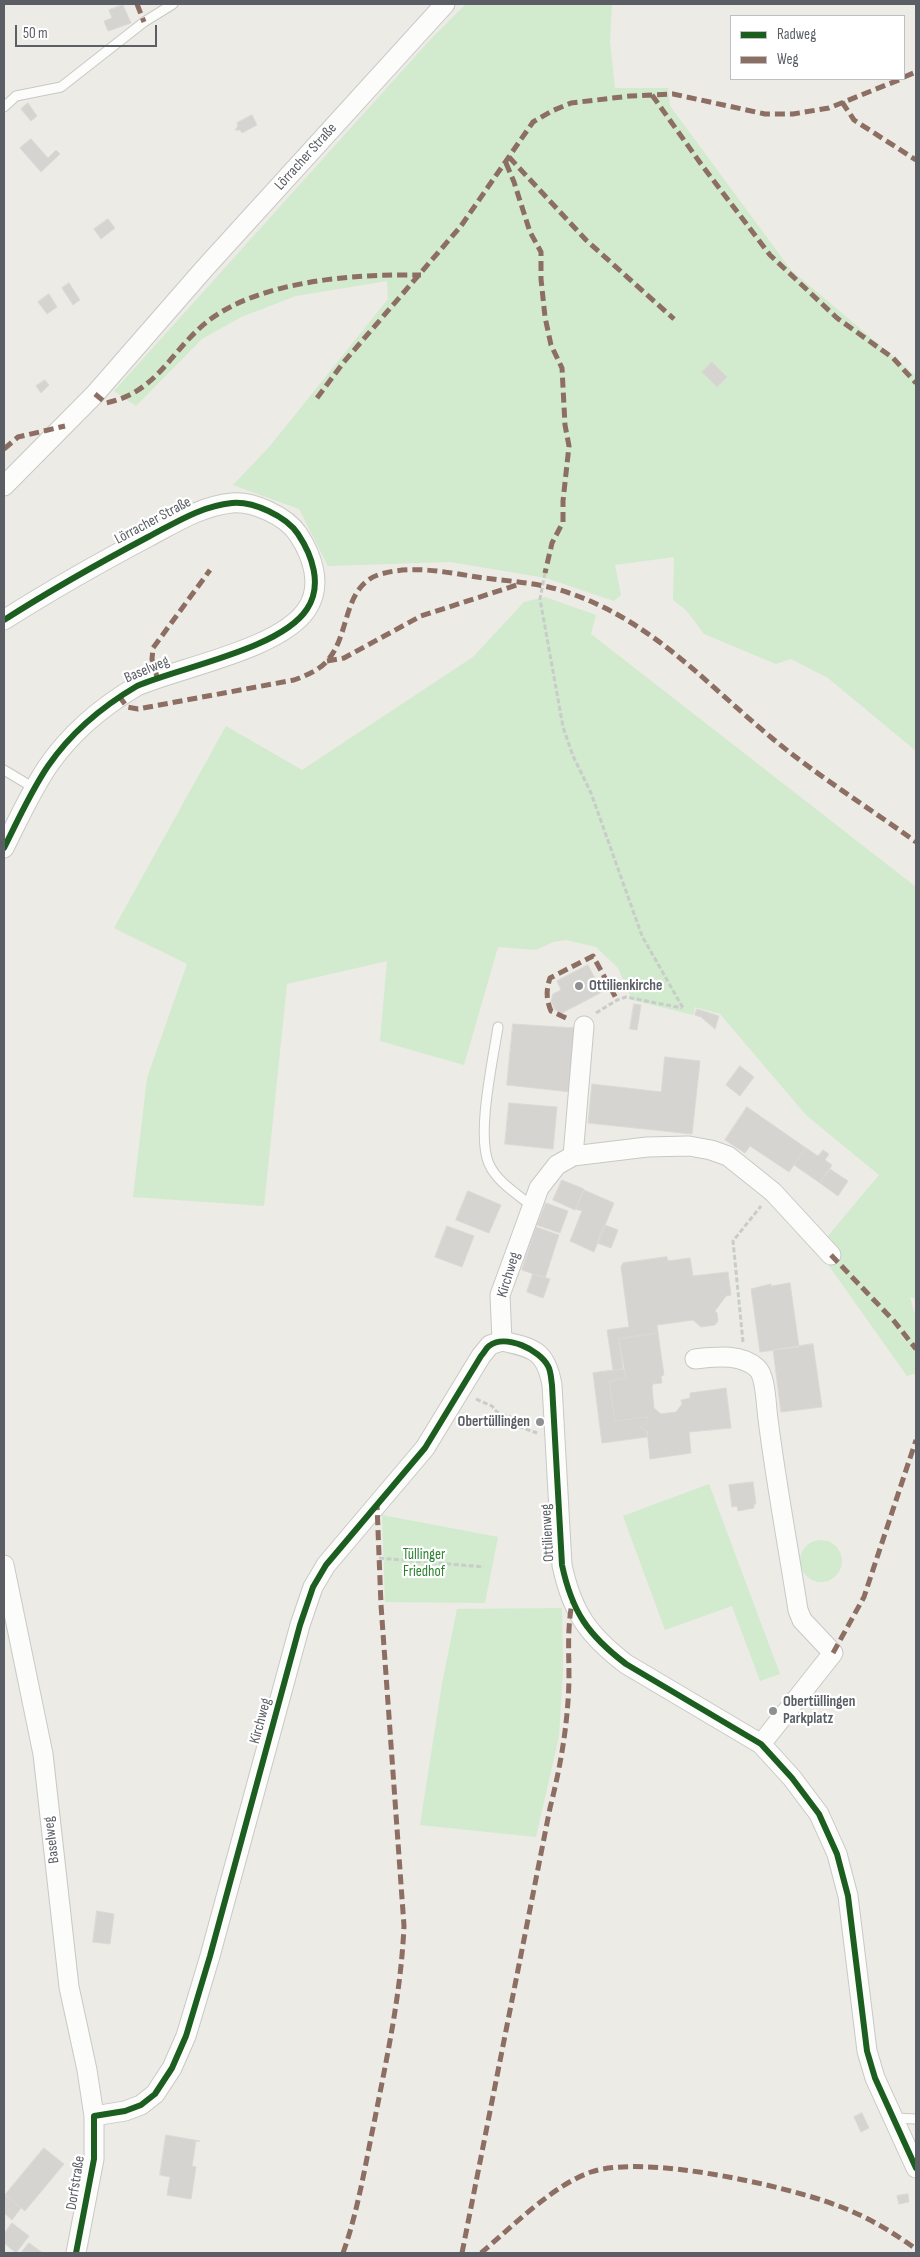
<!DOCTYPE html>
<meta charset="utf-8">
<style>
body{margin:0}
#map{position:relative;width:920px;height:2257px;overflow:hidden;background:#ecebe5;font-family:"Sofia Sans Condensed",sans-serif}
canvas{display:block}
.frame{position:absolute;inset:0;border:5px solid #5b5f65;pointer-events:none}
.legend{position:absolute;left:730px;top:15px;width:175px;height:65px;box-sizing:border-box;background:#fff;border:1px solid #bdbfc1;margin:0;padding:6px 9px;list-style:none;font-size:15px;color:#5b5f65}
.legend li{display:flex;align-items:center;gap:10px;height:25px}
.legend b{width:25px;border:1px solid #bdbfc1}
.scale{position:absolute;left:15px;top:25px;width:142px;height:22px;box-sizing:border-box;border:2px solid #5b5f65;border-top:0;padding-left:6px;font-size:15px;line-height:18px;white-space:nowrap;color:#5b5f65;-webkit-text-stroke:4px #fff;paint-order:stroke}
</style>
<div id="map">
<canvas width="920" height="2257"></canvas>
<div class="frame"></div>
<ul class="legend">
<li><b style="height:6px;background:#1b5e20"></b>Radweg</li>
<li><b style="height:6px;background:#8d6e63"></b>Weg</li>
</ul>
<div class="scale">50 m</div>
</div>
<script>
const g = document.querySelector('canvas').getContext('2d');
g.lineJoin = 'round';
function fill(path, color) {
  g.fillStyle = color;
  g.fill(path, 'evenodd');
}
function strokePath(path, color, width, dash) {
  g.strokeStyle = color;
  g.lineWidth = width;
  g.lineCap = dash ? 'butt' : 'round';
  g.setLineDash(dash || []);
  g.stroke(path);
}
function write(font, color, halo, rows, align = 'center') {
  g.font = font + ' "Sofia Sans Condensed",sans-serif';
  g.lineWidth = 4.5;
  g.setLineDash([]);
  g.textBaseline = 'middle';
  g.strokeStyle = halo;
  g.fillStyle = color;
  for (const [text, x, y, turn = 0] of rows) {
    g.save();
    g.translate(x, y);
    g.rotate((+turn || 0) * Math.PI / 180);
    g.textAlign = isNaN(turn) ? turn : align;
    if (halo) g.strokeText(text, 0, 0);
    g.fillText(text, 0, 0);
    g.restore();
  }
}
const green = new Path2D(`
 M466,4H612L610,42L615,88H668L670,106L791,270L916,376V751L828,678L791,659L776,664L704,634L687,611L673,600L674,557L615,565L621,595L614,601L546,578L450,562L328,566L299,509L233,485L270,446L388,299L387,281L296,296L241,317L202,339L136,406L114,391L429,41Z
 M545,597L596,615L591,634L916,887V1299L910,1297L916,1318V1373L907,1376L817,1249L879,1175L806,1115L720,1014L695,1007L693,1015L632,1000L618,968L596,947L566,940L553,942L536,950L498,947L464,1065L380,1041L387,961L287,984L264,1206L133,1197L147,1078L187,964L114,928L226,726L302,770L473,657L524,602Z
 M709,1484L780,1674L760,1681L732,1606L665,1630L623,1516Z
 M382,1515L498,1537L485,1603L385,1602Z
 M800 1561a21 21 0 1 1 42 0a21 21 0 1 1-42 0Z
 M562,1608L563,1672L559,1736L536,1837L420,1825L442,1684L457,1609Z`);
const building = new Path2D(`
 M123,5L131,23L108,31L104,21L112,18L109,10Z
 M28,103L37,116L31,121L21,109Z
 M252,115L257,125L242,133L240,130H235L238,126L237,123Z
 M31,139L48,158L56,150L60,154L41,172L20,148Z
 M108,219L115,228L101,239L94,229Z
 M69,283L80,300L73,305L62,288Z
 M49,294L57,307L47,314L38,302Z
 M712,362L727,377L717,387L702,372Z
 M45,380L49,385L41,393L36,386Z
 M588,965L602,992L562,1013L555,1010L551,1001L553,994L561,990L557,981Z
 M634,1004L641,1005L637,1030L630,1029Z
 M697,1009L719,1016L715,1029L701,1017L695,1015Z
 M513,1024L575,1028L571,1092L507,1085Z
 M665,1057L700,1061L692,1134L588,1123L592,1084L661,1092Z
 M740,1066L754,1077L740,1096L726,1085Z
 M509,1103L557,1107L553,1149L505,1144Z
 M747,1107L806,1148L789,1172L750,1146L745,1153L725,1140Z
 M806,1148L818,1156L823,1150L829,1154L825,1160L832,1165L820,1183L794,1165Z
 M830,1169L848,1181L838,1196L820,1183Z
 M562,1180L584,1189L575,1210L553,1200Z
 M584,1190L614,1203L594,1252L570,1241L582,1211L576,1209Z
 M468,1191L501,1205L489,1233L456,1220Z
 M546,1203L568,1211L560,1233L537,1225Z
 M605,1225L618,1230L611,1248L597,1243Z
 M447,1226L474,1236L462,1267L435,1257Z
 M536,1227L559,1235L545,1278L522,1270Z
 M667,1257L668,1261L690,1258L693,1276L728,1272L731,1295L726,1296L715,1311L717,1313L718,1321L715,1325L701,1327L693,1320L657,1325L658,1333L619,1339L623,1369L613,1370L607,1330L629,1327L621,1267L623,1263Z
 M533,1274L550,1279L543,1298L527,1292Z
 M790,1283L799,1347L760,1352L751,1289L771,1284V1286Z
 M658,1333L664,1375L661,1376L662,1383L653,1384L652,1387L654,1408L661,1414L676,1412L682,1404L681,1400L690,1398V1393L726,1388L731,1428L689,1432L691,1453L650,1459L647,1431L640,1428L648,1422L647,1417L615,1421L609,1381L626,1378L619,1339Z
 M813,1344L822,1407L781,1412L773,1350Z
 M623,1369L625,1371L626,1378L609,1381L615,1421L647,1417L648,1422L640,1428L647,1431V1437L602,1443L593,1373Z
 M753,1482L756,1504H754V1508L738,1511L737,1506L732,1507L729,1485Z
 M97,1911L114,1914L110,1944L93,1942Z
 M862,2113L869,2128L861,2132L854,2117Z
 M166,2135L200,2141H196L192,2166L196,2167L191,2199L167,2195L170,2177L160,2175Z
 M44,2148L64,2164L25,2211L5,2195Z
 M4,2194L21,2208L12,2220L4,2213Z
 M908,2194L909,2202L899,2204L897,2196Z
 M12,2223L29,2236L16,2253L4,2243V2234Z
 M29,2243L43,2253H21Z`);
const path = new Path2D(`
 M545,573L540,599L563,727L573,756L591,793L642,936L683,1008
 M596,1013L617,1000L626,997L682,1008
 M743,1342L733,1241L761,1206
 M476,1399L492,1406L497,1412L515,1419L520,1427L537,1433
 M379,1558L484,1567`);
const lane = new Path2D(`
 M4,107L16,96L61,87L144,22L173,4
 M4,770L34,788
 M498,1027C493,1060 476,1135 489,1164C497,1182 517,1194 532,1206
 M894,2118L916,2119`);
const street = new Path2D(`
 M4,486L95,394L204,269L445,4
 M4,620C51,590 99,563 148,537C175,523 201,506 232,503C253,501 286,516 298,534C312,555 323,585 307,609C281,649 181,667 137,686C103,706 70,734 48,766C31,791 18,820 4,848
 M573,1156L584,1026
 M502,1341C534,1348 546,1351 552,1385L562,1565C572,1612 588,1635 626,1664L761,1744L792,1778L819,1814L837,1854L848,1896L867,2051L875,2078L916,2168
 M502,1341L500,1295L539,1188L557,1165L573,1156L647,1147L689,1146L711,1150L728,1156L773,1192L831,1255
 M695,1359C715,1357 740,1353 757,1368C766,1376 766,1406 768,1419C776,1483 788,1546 798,1610L802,1620L833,1653L761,1744
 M4,1565L43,1754L69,1987L87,2070L94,2116V2159L76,2253
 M94,2116L125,2111L141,2105L155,2094L172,2068L186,2036L210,1956L300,1625L313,1587L326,1565L425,1448L481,1356L490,1345L502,1341`);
const quiet = new Path2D(`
 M137,4L144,22
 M904,77L916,72
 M652,95L701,164L770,255L837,318L893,358L916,383
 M842,102L854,120L916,160
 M509,157L586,240L674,319
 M506,163L514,182L530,232L541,252V279L545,317L551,345L562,368L565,425L569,446L563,501V522L552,543L545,573
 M95,394L106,403C158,392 170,351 208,321C261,280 356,274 421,275
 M317,398L343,363L461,226L533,122L552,111L571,103L630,96L673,94L765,114H793L829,108L901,79
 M4,449L18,437L65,426
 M327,661L344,658L421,616L520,584
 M157,677L152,659L153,648L210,570
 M119,696L127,707L138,709L294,680C305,676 318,671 327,661C351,635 342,585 381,574C412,565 446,572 477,577C504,581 534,582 560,590C649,617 704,682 773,739C818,776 869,808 916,842
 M566,1018L551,1011C546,999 546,990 550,978L593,956L617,1000
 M831,1255L894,1321L916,1349
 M833,1653L864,1597L916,1440
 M343,2253C358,2211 365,2166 374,2123C387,2057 401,1993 404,1926L381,1605L377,1505
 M462,2253L550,1808C561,1765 568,1723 569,1679C569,1651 567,1631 572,1603
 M481,2253C512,2227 553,2185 591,2172C644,2154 782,2185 836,2205C866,2216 891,2231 916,2249`);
const cycleway = new Path2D(`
 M4,620C51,590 99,563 148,537C175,523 201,506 232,503C253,501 286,516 298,534C312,555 323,585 307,609C281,649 181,667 137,686C103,706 70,734 48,766C31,791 18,820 4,848
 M76,2253L94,2159V2116L125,2111L141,2105L155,2094L172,2068L186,2036L210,1956L300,1625L313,1587L326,1565L425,1448L481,1356C484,1353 486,1348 489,1346C505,1333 540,1350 548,1366C551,1371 551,1379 552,1385L562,1565C572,1612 588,1635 626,1664L761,1744L792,1778L819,1814L837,1854L848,1896L867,2051L875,2078L916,2168`);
const markers = [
 [579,986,5,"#8e9092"],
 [540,1422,5,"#8e9092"],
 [773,1711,5,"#8e9092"]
];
const streetNames = [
 ["Lörracher Straße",306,157,-48],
 ["Lörracher Straße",153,521,-28],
 ["Baselweg",147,670,-23],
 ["Kirchweg",509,1275,-73],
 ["Ottilienweg",548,1533,-93],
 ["Kirchweg",261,1721,-75],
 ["Baselweg",52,1840,-97],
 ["Dorfstraße",76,2183,-81]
];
const poiNames = [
 ["Ottilienkirche",589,986],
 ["Obertüllingen",530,1422,"right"],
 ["Obertüllingen",783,1702],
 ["Parkplatz",783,1719]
];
const parkNames = [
 ["Tüllinger",424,1555],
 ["Friedhof",424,1572]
];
fill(green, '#d2eace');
fill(building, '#d5d4d0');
strokePath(building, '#dcd9d4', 1);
strokePath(lane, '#c8c8c7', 11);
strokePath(street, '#c8c8c7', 21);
strokePath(path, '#c8cdca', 3, [5, 2.5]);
strokePath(lane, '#fcfcfb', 9);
strokePath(street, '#fcfcfb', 19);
strokePath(quiet, '#8d6e63', 5, [10, 5]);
strokePath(cycleway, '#1b5e20', 6);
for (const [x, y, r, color] of markers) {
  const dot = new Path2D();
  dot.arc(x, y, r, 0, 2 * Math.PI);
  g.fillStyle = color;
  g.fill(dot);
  strokePath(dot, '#fff', 2);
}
write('15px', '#5b5f65', '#fff', streetNames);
write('bold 15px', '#5b5f65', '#fff', poiNames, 'left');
write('15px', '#2c8330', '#fff', parkNames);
</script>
